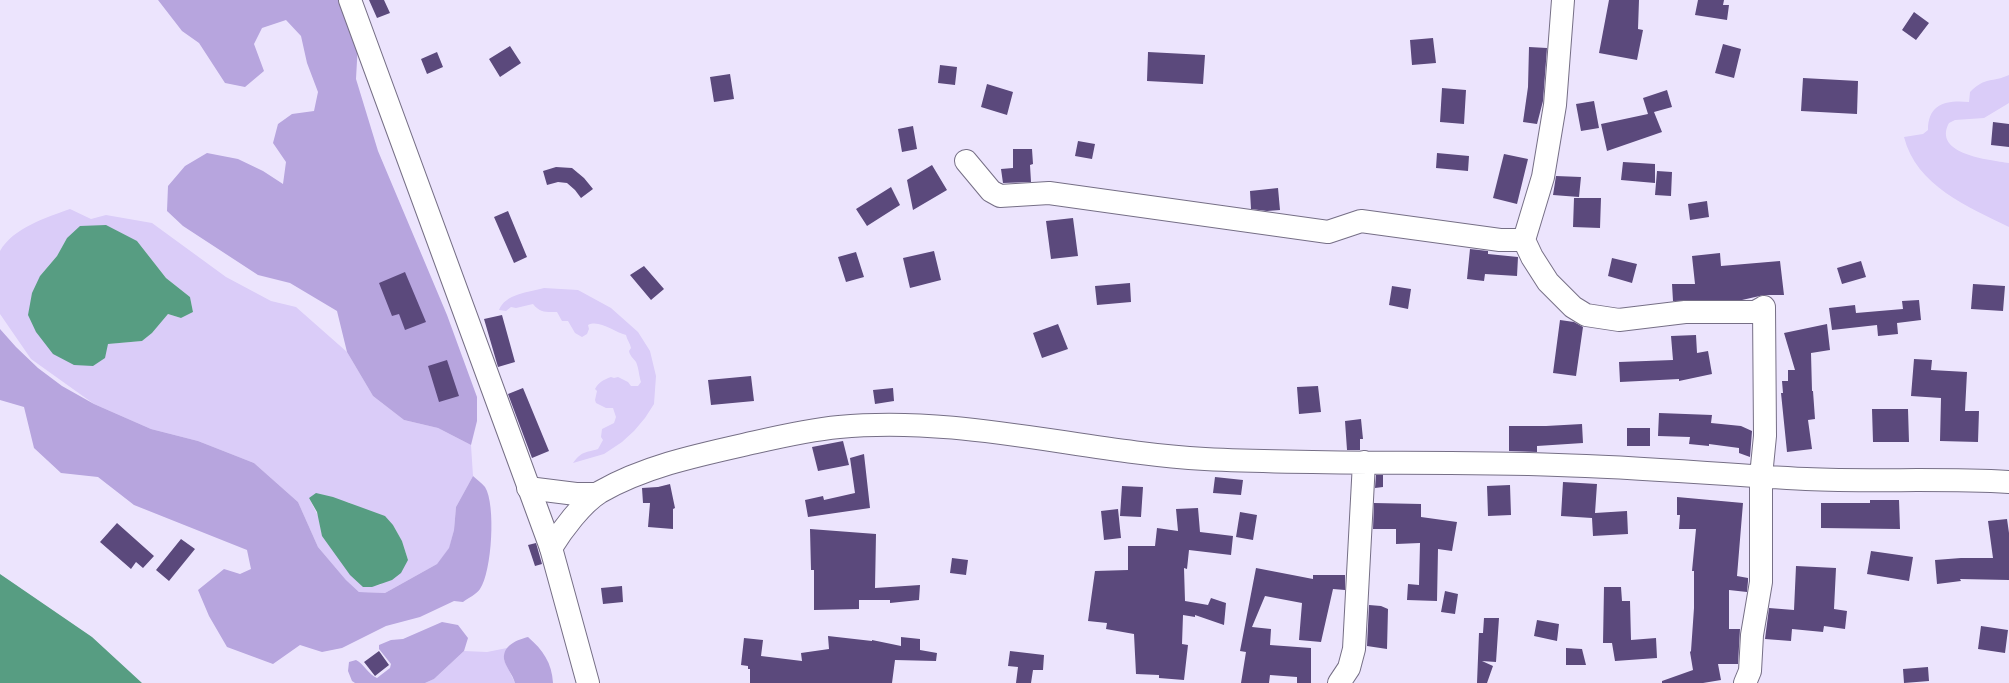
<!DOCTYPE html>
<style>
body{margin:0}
canvas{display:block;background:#ece4fd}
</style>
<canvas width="2009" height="683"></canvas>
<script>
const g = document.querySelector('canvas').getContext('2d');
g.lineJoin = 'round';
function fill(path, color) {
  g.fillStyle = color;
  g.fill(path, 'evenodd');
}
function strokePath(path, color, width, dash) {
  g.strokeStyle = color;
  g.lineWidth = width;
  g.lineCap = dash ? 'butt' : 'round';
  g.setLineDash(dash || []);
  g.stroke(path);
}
const green = new Path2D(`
 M2009,75V103L1984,118L1955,120L1949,123C1932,154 1989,160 2009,163V227C1969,207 1916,186 1904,137L1923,134L1928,130C1928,103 1947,100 1969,102L1970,92C1986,76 1992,83 2009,75Z
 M70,209L91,219L106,215L152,223L226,277L271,301L296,307L347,352L373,396L404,420L438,428L471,445L473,476L456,507L454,530L449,549L437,564L385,593L359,592L346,580L318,547L298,502L254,463L198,441L151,429L94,404L31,359L0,314V251C13,228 47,217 70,209ZM67,238L137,241L166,278L190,297L193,312L181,318L168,314L152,333L142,341L107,344L40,276L57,256ZM309,498L348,502L393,525L402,541L408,560L380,585L363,587L318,516Z
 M544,288L578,290L611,308L638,332L650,351L656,376L654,404L645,418L634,431L622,442L604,454L573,463C582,451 585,453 598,449L603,440L601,437L602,429L614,423L616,417L613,408H606L596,403L595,400L597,391L595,389C599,382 603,380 611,377L614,378L618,377L628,382L631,386H638L641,382C639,376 639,369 636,362C633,358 630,356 629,351L631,348C630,343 627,340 626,335C614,332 599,319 588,325L589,329L587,334L582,337L575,333L568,321H562L557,312C546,312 540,313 533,304L516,308L511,307L506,311L499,310C505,294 529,292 544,288Z
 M507,648L504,660L515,683H425L434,679L464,651L487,652Z`);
const forest = new Path2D(`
 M158,0H338L359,24L356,79L378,151L447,315L477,397V421L471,445L438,428L404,420L373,396L347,352L337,311L290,283L258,275L183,226L167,211L168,186L185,166L207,153L238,159L263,171L283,184L286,162L273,143L278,124L292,114L314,111L318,92L307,63L301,36L286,20L262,28L254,44L264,71L245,87L225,83L199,43L182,31Z
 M0,329L16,347L38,368L62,386L94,404L151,429L198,441L254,463L298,502L318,547L346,580L359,592L385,593L437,564L449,548L454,530L456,507L473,476C477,480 482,483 485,487C496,504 492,572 480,589C477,594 468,598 463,602L454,601L420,617L386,626L342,648L322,652L300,645L273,664L227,647L209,616L198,590L224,569L240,574L251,569L247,550L134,505L98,477L61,473L34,448L24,407L0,400Z
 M442,622L458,625L468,638L464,651L434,679L425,683H355L352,681L348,671L349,662L356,660C364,664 369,675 377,678L390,668L391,664L379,649V645L391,640L403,639Z
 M528,637C543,650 552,663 553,683H515C513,675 505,666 504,659C503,645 517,640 528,637Z`);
const water = new Path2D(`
 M106,225L137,241L166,278L190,297L193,312L181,318L168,314L152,333L142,341L108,344L105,358L93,366L74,365L53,354L36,332L28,315L32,293L40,276L57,256L67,238L80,226Z
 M316,493L333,497L385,516L393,525L402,541L408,560L401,573L392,580L372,587H363L350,575L322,536L317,512L309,498Z
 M0,574L92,637L142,683H0Z`);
const building = new Path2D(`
 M369,0H384L390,13L377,18Z
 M1609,0H1639L1638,29L1643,30L1637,60L1599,53Z
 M1698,0H1724L1723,5H1729L1727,20L1695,15Z
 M1914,12L1929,23L1916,40L1902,30Z
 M1433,38L1436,63L1412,65L1410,40Z
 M1723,44L1741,49L1734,78L1715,73Z
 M510,46L521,63L500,77L489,59Z
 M1529,47L1547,48L1543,101L1537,124L1523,122L1528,87Z
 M437,52L443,67L427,74L421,59Z
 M1148,52L1205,55L1203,84L1147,81Z
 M940,65L957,67L955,85L938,83Z
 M730,74L734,99L714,102L710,77Z
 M1803,78L1858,81L1857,114L1801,111Z
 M987,84L1013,92L1007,115L981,107Z
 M1442,88L1466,90L1464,124L1440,122Z
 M1667,90L1672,107L1654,112L1662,132L1607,151L1601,124L1648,114L1643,98Z
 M1594,101L1599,128L1581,131L1576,104Z
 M1993,122L2009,124V147L1991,145Z
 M913,126L917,149L902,152L898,129Z
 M1078,141L1095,144L1092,159L1075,156Z
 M1013,149H1032L1033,164L1030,165L1031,182L1003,183L1001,169L1013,168Z
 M1437,153L1469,156L1468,171L1436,168Z
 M1504,154L1528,159L1517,204L1493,198Z
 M1623,162L1655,164V183L1621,180Z
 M932,165L947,190L913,210L907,180Z
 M556,167L572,168L584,178L593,189L581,198L575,190L567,183L558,182L547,185L543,171Z
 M1657,171L1672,172L1671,196L1655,195Z
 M1556,176L1581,177L1579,197L1553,195Z
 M891,187L900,205L867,226L856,209Z
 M1278,188L1280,210L1267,211L1251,209L1250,191Z
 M1574,198H1601L1600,228L1573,227Z
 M1707,201L1709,217L1690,220L1688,204Z
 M508,211L527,257L514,263L494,217Z
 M1073,218L1078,256L1051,259L1046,221Z
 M1470,249L1488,251V254L1518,257L1517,276L1485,274L1484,281L1467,279Z
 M934,251L941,280L910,288L903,258Z
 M856,252L864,277L846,282L838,257Z
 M1720,253L1721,266L1780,261L1784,295H1764L1742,300L1673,301L1672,284H1695L1692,256Z
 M1612,258L1637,264L1632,283L1608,276Z
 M1861,261L1866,277L1842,284L1837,268Z
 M644,266L664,289L651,300L630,275Z
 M405,272L426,322L405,330L399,314L392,316L379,283Z
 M1130,283L1131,302L1097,305L1095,286Z
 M1973,284L2005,286L2003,311L1971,309Z
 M1392,286L1411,289L1408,309L1389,305Z
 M1919,300L1921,320L1897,323L1898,334L1878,336L1877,325L1832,330L1829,308L1855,305L1856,313L1903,309L1902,301Z
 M502,315L515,362L498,367L484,319Z
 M1560,320L1574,322L1583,327L1576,376L1553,373Z
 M1058,324L1068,349L1042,358L1033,333Z
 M1827,324L1830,350L1811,353L1812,391H1813L1815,419L1808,420L1812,449L1787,452L1781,393H1783L1782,381H1788V370H1795L1784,333Z
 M1696,335L1697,353L1708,351L1712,374L1679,381V379L1620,382L1619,362L1673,360L1671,336Z
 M1914,359L1932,360L1931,370L1967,372L1965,411H1979L1978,442L1940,441L1941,398L1911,396Z
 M447,360L459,396L439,402L428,366Z
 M751,376L754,401L711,405L708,380Z
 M1318,386L1321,412L1299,414L1297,387Z
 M523,388L549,451L532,458L508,394Z
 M893,388L894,401L875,404L873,390Z
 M1872,409H1908L1909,442H1873Z
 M1659,413L1712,415L1711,423L1741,426L1752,431L1750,457L1739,453V448L1709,444V446L1689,444L1690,437L1658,436Z
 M1361,419L1363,439H1360V450H1347L1345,421Z
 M1582,424L1583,443L1537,446V452L1509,451V426H1546Z
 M1627,428H1650V446H1627Z
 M843,441L849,465L818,471L812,447Z
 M864,454L870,508L808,517L805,500L823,496L824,500L855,493L850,458Z
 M1376,475H1383V487L1375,488Z
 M1215,477L1243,480L1241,495L1213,493Z
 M1563,482L1597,484L1595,513L1627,511L1628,534L1593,536L1592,518L1561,516Z
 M670,484L675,508L673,509V529L648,527L650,503H643L642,488L658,487Z
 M1510,485L1511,515L1488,516L1487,486Z
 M1122,486L1143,487L1141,517L1120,516Z
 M1677,497L1743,503L1737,576L1748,578V581L1747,592L1729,590V629H1740L1738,664H1718L1721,680L1703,683H1662V681L1693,670L1690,652L1691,651L1694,608V571H1692L1696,529H1679L1680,515H1677Z
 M1870,500H1899L1900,529L1821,528V503H1870Z
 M1374,503L1421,504V517L1457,522L1452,551L1438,549L1437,601L1407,600L1408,584L1419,585L1420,543L1396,544V529H1373Z
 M1198,508L1200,532L1233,536L1231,555L1189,550L1187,569L1184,568L1185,601L1208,605L1211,598L1226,603L1224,625L1195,615V617L1183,615L1182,644L1188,645L1184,680L1159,678V675L1136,674L1134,634L1106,629L1107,623L1088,621L1095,571L1128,570V546H1155L1157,528L1178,531L1176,509Z
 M1118,509L1121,538L1104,540L1101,511Z
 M1240,512L1257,515L1253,540L1236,537Z
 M2007,519L2009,533V580L1960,579L1961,581L1937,584L1935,560L1961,558H1993L1988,521Z
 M117,523L154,556L143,568L136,562L131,569L100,542Z
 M810,529L876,534L875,588L920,585L919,600L890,603V600H859V609L814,610V570H811Z
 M181,539L195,549L169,581L156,570Z
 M536,543L542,564L535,566L528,545Z
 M1871,551L1913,557L1909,581L1867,574Z
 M952,558L968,560L966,575L950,573Z
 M1796,566L1836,568L1834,609L1847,611L1845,629L1824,626L1823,632L1792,629L1791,641L1765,639L1769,608L1794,610Z
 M1256,568L1313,579V575H1345V590L1333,589L1321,642L1299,640L1302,603L1265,596L1252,627L1271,629L1270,645L1311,648V683H1297V677L1270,675L1269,683H1241L1246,652L1240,651Z
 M622,586L623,602L603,604L601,588Z
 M1604,587H1621L1622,601H1630L1631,640L1656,638L1657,658L1615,661L1612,643H1603Z
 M1445,591L1458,594L1455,614L1441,612Z
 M1369,605L1381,606L1388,609L1387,649L1367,646Z
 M1484,618H1499L1496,662L1482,661L1493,666L1487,683H1477L1479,633H1483Z
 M1537,620L1559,624L1557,641L1534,636Z
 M1981,626L2008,630L2005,653L1978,649Z
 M828,636L872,641V640L901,646V637L920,639V650L937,653L936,661L895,660L892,683H750V669H748V666L741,665L744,638L763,640L761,656L802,661L801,653L829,649Z
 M1566,648L1582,649L1586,665H1566Z
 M379,651L389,665L375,676L364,662Z
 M1010,651L1044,655L1043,670H1033L1031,683H1016L1018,667L1008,666Z
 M1928,667L1929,681L1904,683L1903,669Z`);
const minor = new Path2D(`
 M1563,0L1555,105L1543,177L1524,240L1532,257L1548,282L1573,307L1586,315L1619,320L1685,312H1755L1764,307
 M966,161L991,191L1000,196L1049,193L1328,232L1361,221L1500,240H1524
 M528,488L576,494H597
 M551,548C562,530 582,503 600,492C644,467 694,456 743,445C774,438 806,430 839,427C961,415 1083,452 1205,459C1323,465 1441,461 1558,465C1641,467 1723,475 1806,479C1874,482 1941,478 2009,482
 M1339,683L1349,668L1354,649L1364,462
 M1745,683L1750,671L1752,635L1761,582V476L1765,436L1764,307`);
const major = new Path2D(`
 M350,0L551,548L588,683`);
fill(green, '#daccf8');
fill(forest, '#b7a5de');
fill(water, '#579d82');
fill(building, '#5b497c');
strokePath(minor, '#766f86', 24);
strokePath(major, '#766f86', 24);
strokePath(minor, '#fff', 22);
strokePath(major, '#fff', 22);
</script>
